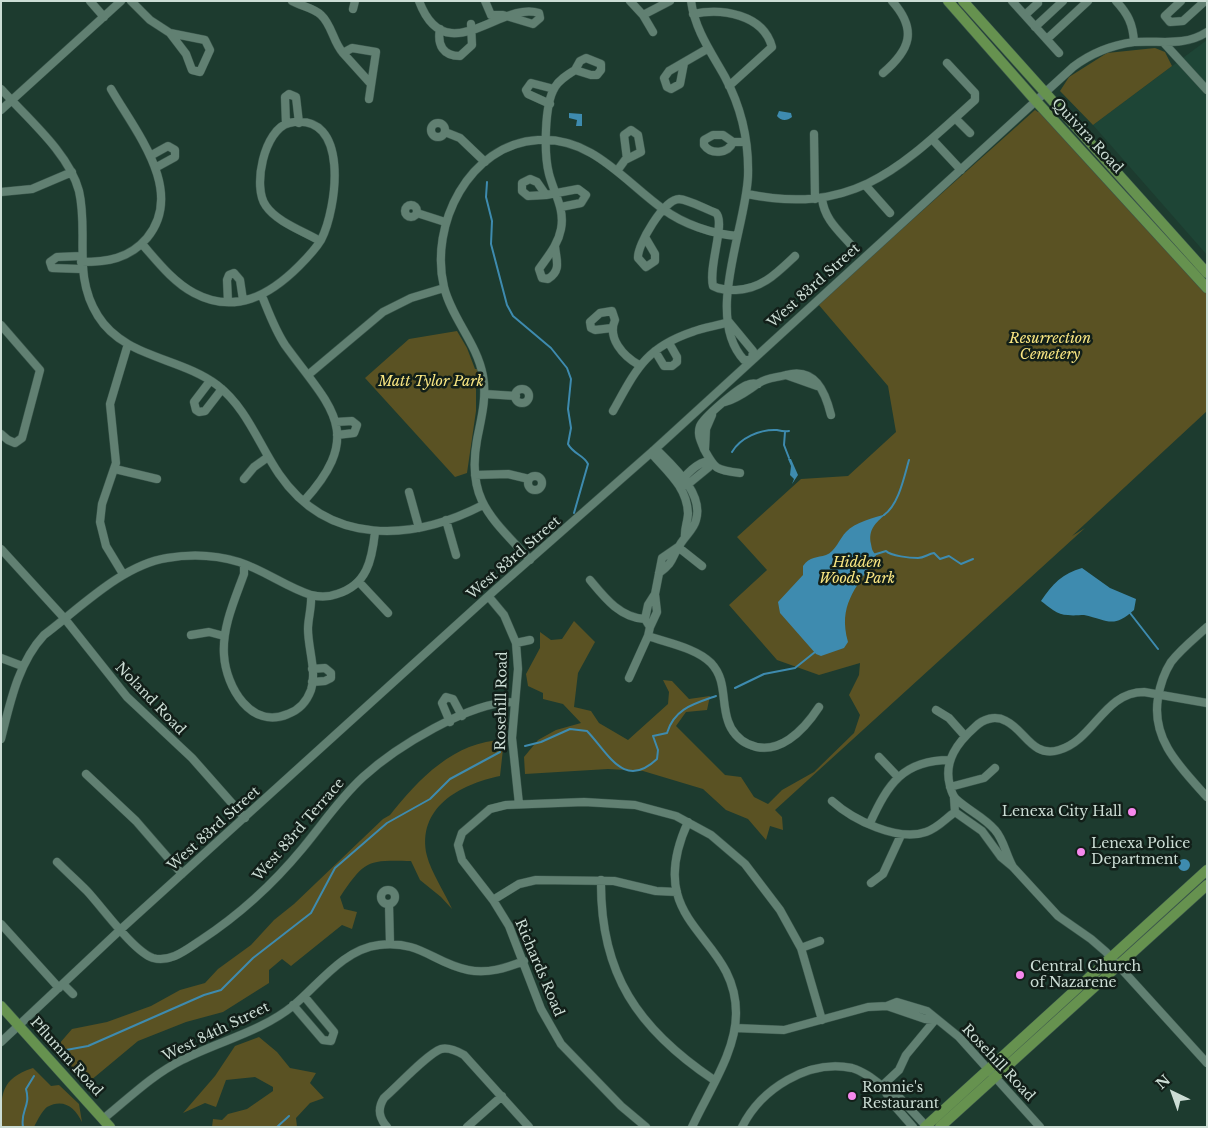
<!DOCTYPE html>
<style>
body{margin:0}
#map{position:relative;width:1208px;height:1128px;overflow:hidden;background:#1d3b2f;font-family:"Libre Baskerville",serif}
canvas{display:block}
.frame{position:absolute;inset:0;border:2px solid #ccddd5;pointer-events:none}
.north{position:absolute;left:1148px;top:1068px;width:50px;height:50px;-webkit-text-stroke:4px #121f19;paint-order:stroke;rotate:318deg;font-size:14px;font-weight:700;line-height:20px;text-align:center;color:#ccddd5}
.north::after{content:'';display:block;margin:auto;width:18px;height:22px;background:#ccddd5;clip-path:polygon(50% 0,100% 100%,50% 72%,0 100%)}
</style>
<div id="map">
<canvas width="1208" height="1128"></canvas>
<div class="frame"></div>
<div class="north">N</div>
</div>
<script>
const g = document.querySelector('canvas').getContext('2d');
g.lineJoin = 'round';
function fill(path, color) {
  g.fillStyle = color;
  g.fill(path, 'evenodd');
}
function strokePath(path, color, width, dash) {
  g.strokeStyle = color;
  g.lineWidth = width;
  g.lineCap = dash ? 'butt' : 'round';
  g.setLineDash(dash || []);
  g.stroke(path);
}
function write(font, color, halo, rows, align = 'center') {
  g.font = font + ' "Libre Baskerville",serif';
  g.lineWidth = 5;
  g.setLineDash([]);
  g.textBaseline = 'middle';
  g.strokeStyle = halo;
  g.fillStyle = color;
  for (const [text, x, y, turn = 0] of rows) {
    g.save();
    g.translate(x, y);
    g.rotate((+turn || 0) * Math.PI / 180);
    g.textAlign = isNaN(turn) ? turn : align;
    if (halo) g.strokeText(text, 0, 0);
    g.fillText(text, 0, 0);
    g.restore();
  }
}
const built = new Path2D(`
 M1207,40V255L1093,125Z`);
const green = new Path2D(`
 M1155,48L1165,52L1172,66L1093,125L1060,91L1069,77L1107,53Z
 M1035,110L1038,112L1042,111L1207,294V411L1072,536L1085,528L775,810L782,817L783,830L770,826L766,840L748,819L726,810L703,789L643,771L608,769L525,774L524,757L538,740L556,730L581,723L563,704L543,699V693L528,686L526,674L540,648V632L551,640L562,639L574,621L595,642L578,673L574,707L591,711L599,723L628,740L668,704L669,692L663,680L672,681L689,699L710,696L707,710L686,712L676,726L725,775L741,777L754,797L768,804L782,790L814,772L854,733L860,715L849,695L859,675L860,663L819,675L777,660L729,605L767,570L737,537L801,479L848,476L896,432L888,386L818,304Z
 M457,331L467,348L475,369H478L479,374L476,375V411L467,473L455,477L365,378L409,339Z
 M504,740L500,776C460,784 416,808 427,856C431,872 445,893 452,909L441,897L420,880L411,861C367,860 365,860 340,897L344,909L357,912L352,929L342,925L291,966L282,959L269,970V983L223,1012L186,1022L138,1041L90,1081L79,1080L59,1044L72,1029L107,1022L151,1006L180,990L205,983L218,969L251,945L274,920L294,904L383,819L390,815C419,779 454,741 504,740Z
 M259,1037L277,1052L290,1068L316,1073L310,1083L324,1098L310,1103L296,1118L297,1127H212L213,1119L222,1120L228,1114L247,1109L273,1091V1087L255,1077L226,1080L216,1107L205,1103L183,1113L215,1076L235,1046Z
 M33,1068L51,1086L59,1085L79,1104L82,1122C75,1108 64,1098 47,1107C42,1111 37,1121 34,1127H1C1,1094 0,1079 33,1068Z`);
const water = new Path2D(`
 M779,111L791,113L792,117C787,121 781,121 777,116Z
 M569,113L582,114V126H576L577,120L569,118Z
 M788,459H791L798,475L792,484L794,479L790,475L791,466Z
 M886,514C875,523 868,530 871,544C872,549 872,551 876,555L874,560C855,590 838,605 848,642L844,648L821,656L816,654L780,613L778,602L803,575V566C810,556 817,558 826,555C835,552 840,538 846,532C855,522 874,518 886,514Z
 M1082,568L1110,588L1136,599L1134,610C1113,629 1108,620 1084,615C1079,615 1073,616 1068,615C1057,615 1049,607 1041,601C1052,584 1063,573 1082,568Z
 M1178 865a6 6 0 1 1 12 0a6 6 0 1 1-12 0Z`);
const stream = new Path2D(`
 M487,182L486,197L492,221L491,244L507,305L513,316L551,348L567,368L571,379L568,409L571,428L568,444C573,454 584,455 588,464L574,513
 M785,432L784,445L789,458
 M732,452C740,438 760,429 777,430C781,431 784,432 789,431
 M884,515C899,504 904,477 909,460
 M873,555L886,551C891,556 910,558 918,558C924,558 928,554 934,553L940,559L949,556L961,564L973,559
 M1130,613L1158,649
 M735,688L764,674L795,668L815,652
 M525,746L541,742L570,729L587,731C609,754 624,790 657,759L658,750L653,736L667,733C674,709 693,704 716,696
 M66,1050L88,1046L204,995L221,990L253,958L311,913L335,868L387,823L430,799L450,779L500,752
 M23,1127C20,1110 31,1107 26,1089L34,1076
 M256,1127H270
 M277,1127L289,1116`);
const minor = new Path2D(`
 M90,1L104,17
 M131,1L150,20L170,33
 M292,1C301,6 314,8 321,15C332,25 333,42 343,53
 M419,1C446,73 501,0 539,13L540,18L533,24L503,15H491
 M485,1L491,15
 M630,1L643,15L670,1
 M691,1C695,30 711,52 725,77C741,107 749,142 748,176C746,228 704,317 744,360H752L753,351L729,322
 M1012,1L1059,53
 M1116,1C1128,14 1133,24 1134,42
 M1181,1L1165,16L1170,22L1183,21L1205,1
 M353,9L355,1
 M693,14C722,8 763,14 772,47L729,86
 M643,15L653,32
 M1025,15L1038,3L1037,1
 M1035,27L1063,1
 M440,29C437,45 443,56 460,56L472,45L471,24
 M170,33L205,40L210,50L200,72L192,70L186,54Z
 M1047,39L1088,1
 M1164,43L1207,90
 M586,58L601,64V70L597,75H591L575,70L580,61Z
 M684,63L680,84L671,89L667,87L664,78L669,71L707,49
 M883,73C910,50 918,30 892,1
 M1,89C27,118 69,153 79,191C89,234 72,275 98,316C124,358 180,357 217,385C247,408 259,445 279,474C329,547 413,541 483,505
 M369,99L376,52L352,48L343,53L371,84
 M550,104L528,94L526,90L531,83L554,89
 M1,110L121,1
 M955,118L970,133
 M431 130a7 7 0 1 1 14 0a7 7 0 1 1-14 0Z
 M286,124L285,97L289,94L296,97L299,123
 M445,132L460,138L485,162
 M814,134L815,199
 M932,139L961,170
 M733,142C728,154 711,155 704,145V140L713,135H723L733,142H746
 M150,156L168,146L175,150V157L155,168
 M617,171L625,160L641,152L638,135L631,130L624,135L627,159
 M530,179L537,182L546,195L528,196L522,191V183Z
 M866,186L890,213
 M1,192L32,189L72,172
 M747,194C855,216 901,167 975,100V93L947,63
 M546,195L578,189L586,195L581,203L561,207
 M822,198C824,219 839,231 852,246
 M405 211a6 6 0 1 1 12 0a6 6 0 1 1-12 0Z
 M417,213L445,222
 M645,237L655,254V261L646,267L638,258C637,245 664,199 679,199C690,200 705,209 716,213C726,222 708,267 713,286C720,290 728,290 736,290C762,289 777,273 795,256
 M142,244C157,261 173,282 194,293C235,315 270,295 299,266C307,258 315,250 321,240C337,209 351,110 289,123C264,129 252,188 266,206C277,222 303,231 320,241
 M555,246C556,260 562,270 548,279L542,278L539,269C548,256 558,245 561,229C565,209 554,193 549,174C544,155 544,104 555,87C559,80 567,75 575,70
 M81,262C107,262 129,259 147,238C186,191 135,131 111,89
 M81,269L52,268L50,262L57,257L82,256
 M262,296C269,313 275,330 285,345C329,406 367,432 304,501
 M228,302L227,280L229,275L234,273L240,280L243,300
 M1,325L40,370L22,438L15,443L8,440L1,434
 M612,328L595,330L591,328L590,322L600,313L612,311L615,320C607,338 623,356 639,365
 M655,351L664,366H672L677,362V357L669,343
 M308,375L383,312L411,298L444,288
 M786,375L817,386
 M210,381L194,402L196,410L199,412L205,411L222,389
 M515 396a7 7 0 1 1 14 0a7 7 0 1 1-14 0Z
 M485,394L516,396
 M725,402C739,398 748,390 759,383C768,377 776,378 786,375C815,367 825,391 831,415
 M613,411C636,370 645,348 692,332C704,327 717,326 729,322
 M336,422L352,421L357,425L354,433L337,435
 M705,449L706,429L712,415
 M653,451H658C674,467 704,494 696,520C694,529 686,535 681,543C671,557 675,562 659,573
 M653,451V455C669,473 687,488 688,513C688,521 684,529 685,537
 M709,461V467L687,485H680C684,475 698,462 709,461Z
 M115,469L157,479
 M740,473C715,470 715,469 704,449C701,441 697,435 700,426C704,417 737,389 747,385C751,383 754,383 758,384
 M475,475L508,474L529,479
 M528 483a7 7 0 1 1 14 0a7 7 0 1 1-14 0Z
 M244,479L254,467L268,457
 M409,492L419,528
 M446,520L456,555
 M678,547L702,566
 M1,549L65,619L127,697L192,758L245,818
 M530,560C493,519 466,501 477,440C481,419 487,398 483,376C477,343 452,319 444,287C429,225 469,144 538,140C592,137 623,180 663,209C683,224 712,234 737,236
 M244,564V574C235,599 222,627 224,655C226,687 251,730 288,714C299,710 307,701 311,690C317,671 308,649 308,629C308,618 312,607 311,595
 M123,574L106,546L100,522L102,504L116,463L110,404L128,344
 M590,580C604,597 620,618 645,619
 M359,582L388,613
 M489,597L504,615L516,643L518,669L512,738L519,804
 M645,619L648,605L655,594L662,558L678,547
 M650,627L657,612L655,594
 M1207,627C1195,638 1181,649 1171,662C1164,673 1160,685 1158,698C1151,740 1181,768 1207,797
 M191,635L209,632L224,636
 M648,636C668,643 696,648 711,663C727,680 721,701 728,721C731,731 739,740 748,744C778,758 804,730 819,707
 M516,643L530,640
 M1,658L22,666
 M312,669L325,668L331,673V678L325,681L312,682
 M629,678L648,636L650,627L645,619
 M936,710L949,718L965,736
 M450,722L442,703L446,697L453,699L462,716
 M1,739C10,703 18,663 44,635C80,608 122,565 167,558C190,554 216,555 239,562C264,570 286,587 311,595C319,597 329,597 337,594C367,585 372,560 375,532
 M879,757L898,777
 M86,774L136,821L182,874
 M950,787L984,778L995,768
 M832,801C853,820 898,842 926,832C938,828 945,819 955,812L954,798
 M955,812L982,831L1001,857L1013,867L1058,916L1091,939L1106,952L1207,1063
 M688,822C640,927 737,933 736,1014C736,1052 708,1092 692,1127
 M870,823C888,784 903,760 950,760
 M57,862C67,872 77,881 87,891C102,907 134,952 153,958C171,963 187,949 201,940C239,915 273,884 302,849C322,825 340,798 363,777C396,747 469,702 513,702
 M1013,867C1006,855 1004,840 995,830C984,817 969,811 956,799C953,796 951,790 950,786C943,761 958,742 975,727C983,719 995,715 1006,721C1025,730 1032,758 1059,750C1094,740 1104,692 1144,692L1207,703
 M601,880C600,974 638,1029 714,1080
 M871,883L883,874L901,835
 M381 897a7 7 0 1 1 14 0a7 7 0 1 1-14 0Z
 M493,900L519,884L536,880L614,881L656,891L677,892
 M389,904L390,944
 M1,924L59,988
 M801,948L820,941
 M63,984L73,994
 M293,1005L323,1040L331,1041L334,1032L304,996
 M887,1006L897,1002L927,1011L959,1037L1040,1127
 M735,1028L784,1030L868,1007L887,1006L925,1019L935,1020
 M1,1042L120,930L495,590L653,451L1073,67C1090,54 1112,45 1134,42C1160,40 1184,47 1207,32
 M103,1119C129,1098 152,1075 182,1060C219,1041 261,1032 294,1005C319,984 344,949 379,945C421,940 433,963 468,970C488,974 506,968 524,961
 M387,1127C379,1118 377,1109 384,1098C397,1087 427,1054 441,1049C449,1047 457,1051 464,1055L529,1127
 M467,1127L502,1096
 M646,1127L621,1106L561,1044L541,1009L509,926L493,900L462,860L458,845L462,833L490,809L506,805L584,802L635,805L676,816L711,835L745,864L780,910L801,948L822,1020
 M742,1127C761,1089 808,1059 852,1068C863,1071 873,1079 882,1086L899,1070L906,1055L935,1020
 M913,1127L892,1103L882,1086L899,1097L926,1126`);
const major = new Path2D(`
 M948,1L1035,100L1207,288
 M963,1L1207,273
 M1,1006L110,1127
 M925,1127L1207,870
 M940,1127L1207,885`);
const markers = [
 [1132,812,5,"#f688ed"],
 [1081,852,5,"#f688ed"],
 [1020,975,5,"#f688ed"],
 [852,1096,5,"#f688ed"]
];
const streetNames = [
 ["Quivira Road",1087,136,47],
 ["West 83rd Street",814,286,-42],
 ["West 83rd Street",514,558,-41],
 ["Noland Road",150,699,46],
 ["Rosehill Road",502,701,-89],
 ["West 83rd Street",214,829,-42],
 ["West 83rd Terrace",299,830,-49],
 ["Richards Road",539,968,67],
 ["West 84th Street",216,1032,-26],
 ["Pflumm Road",66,1057,48],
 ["Rosehill Road",998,1063,47]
];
const parkNames = [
 ["Resurrection",1050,339],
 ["Cemetery",1050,355],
 ["Matt Tylor Park",431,382],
 ["Hidden",857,563],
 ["Woods Park",857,579]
];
const poiNames = [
 ["Lenexa City Hall",1122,812,"right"],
 ["Lenexa Police",1091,844],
 ["Department",1091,860],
 ["Central Church",1030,967],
 ["of Nazarene",1030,983],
 ["Ronnie's",862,1088],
 ["Restaurant",862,1104]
];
fill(built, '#1e4536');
fill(green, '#5a5223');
fill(water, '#3e8baf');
strokePath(stream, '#3e8baf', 2);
strokePath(minor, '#3b564c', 9);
strokePath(major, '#3b564c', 11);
strokePath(minor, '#618072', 8);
strokePath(major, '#66924f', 10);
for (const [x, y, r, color] of markers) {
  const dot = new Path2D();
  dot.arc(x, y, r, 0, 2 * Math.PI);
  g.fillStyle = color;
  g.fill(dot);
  strokePath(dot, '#121f19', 2);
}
write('14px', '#ccddd5', '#121f19', streetNames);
write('italic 14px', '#f9e682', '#121f19', parkNames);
write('14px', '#ccddd5', '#121f19', poiNames, 'left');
</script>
